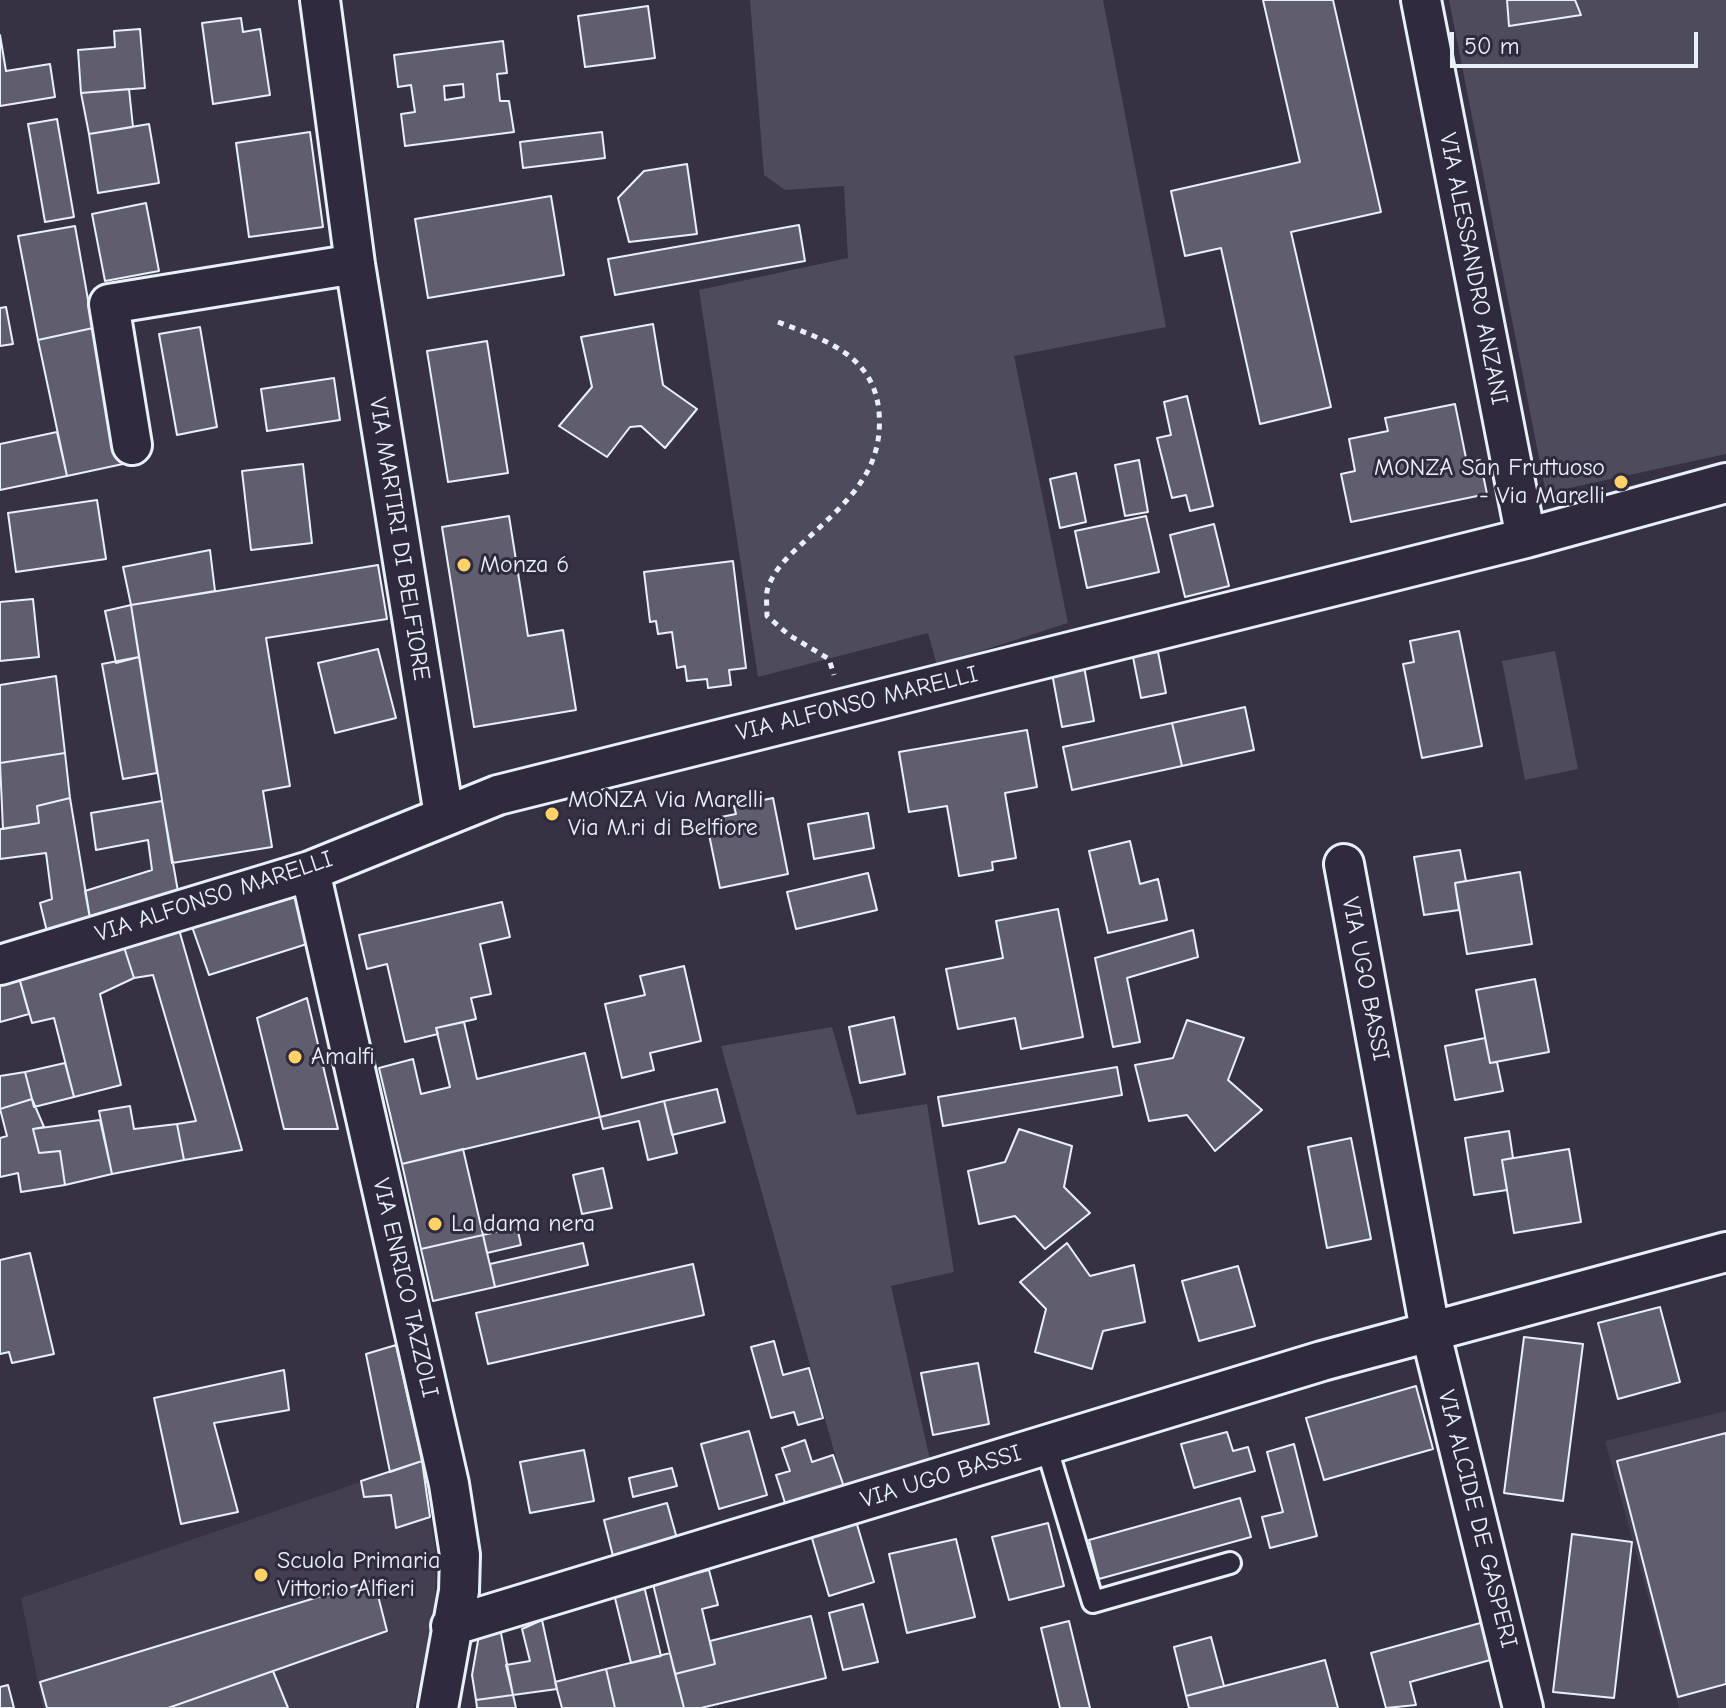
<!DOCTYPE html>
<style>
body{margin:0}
#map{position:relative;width:1726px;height:1708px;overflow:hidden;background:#363244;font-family:"Comic Neue",sans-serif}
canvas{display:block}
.scale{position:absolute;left:1450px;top:32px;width:248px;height:36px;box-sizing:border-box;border:4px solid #e8f1f8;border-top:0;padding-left:10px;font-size:24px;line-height:28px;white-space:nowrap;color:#e8f1f8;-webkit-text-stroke:6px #2f2a3d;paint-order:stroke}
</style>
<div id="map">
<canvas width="1726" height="1708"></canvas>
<div class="scale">50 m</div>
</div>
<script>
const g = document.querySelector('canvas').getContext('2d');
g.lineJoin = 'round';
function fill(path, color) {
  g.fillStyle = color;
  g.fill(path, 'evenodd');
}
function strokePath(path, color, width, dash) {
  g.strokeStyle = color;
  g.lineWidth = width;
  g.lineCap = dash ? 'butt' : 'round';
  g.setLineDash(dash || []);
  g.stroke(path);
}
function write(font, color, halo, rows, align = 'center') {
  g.font = font + ' "Comic Neue",sans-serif';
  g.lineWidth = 6;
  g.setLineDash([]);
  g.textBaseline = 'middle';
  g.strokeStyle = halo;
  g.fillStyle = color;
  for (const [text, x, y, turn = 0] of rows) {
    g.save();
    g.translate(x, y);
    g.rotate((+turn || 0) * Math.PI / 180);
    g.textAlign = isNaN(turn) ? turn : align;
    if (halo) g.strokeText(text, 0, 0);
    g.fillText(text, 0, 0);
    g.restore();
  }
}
const built = new Path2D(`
 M1726,1411V1708H1679L1605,1441Z
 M422,1461L436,1555L435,1595L429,1659L413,1708H43L21,1598Z`);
const green = new Path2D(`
 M750,0H1103L1166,327L1014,356L1068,623L937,665L928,633L758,677L699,290L848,258L844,186L785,190L764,175Z
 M1449,0H1726V454L1546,493Z
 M1555,651L1578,769L1525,780L1502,661Z
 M832,1027L857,1115L927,1104L954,1272L891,1286L930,1460L844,1487L721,1046Z`);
const building = new Path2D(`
 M1263,0H1333L1381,212L1291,232L1331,407L1260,424L1221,248L1185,256L1171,191L1300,162Z
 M1507,0H1575L1581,15L1509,26Z
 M648,6L655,58L585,67L578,16Z
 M241,18L243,32L260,29L270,95L213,104L202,23Z
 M140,29L145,88L81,93L78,50L115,47L114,31Z
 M0,35L6,71L50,64L55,97L0,106Z
 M503,41L507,73L497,74L500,101H509L514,132L405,146L401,114L415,112L411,85L398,87L394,55ZM463,84L464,97L445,100L444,86Z
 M129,89L133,127L89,134L81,93Z
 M57,119L74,217L45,222L28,124Z
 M149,124L159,183L98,193L89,134Z
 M310,132L323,227L249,237L236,143Z
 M602,132L605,158L523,168L520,142Z
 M687,164L697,234L629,242L618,198L644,171Z
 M551,196L564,275L428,298L415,219Z
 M146,203L159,271L105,281L92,214Z
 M799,225L805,261L615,295L608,259Z
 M75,226L93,328L38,340L18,236Z
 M6,307L13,344L0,346V308Z
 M653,324L663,385L697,409L665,448L641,426L630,427L607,457L559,426L592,387L581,337Z
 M200,327L217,427L177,435L159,334Z
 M93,328L123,464L67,476L38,340Z
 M487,341L508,473L448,482L427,351Z
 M334,378L340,420L267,431L261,389Z
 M1187,396L1213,506L1190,511L1186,495L1172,498L1157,438L1171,435L1164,402Z
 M1455,404L1467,463L1480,460L1487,494L1351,522L1341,474L1355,471L1349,439L1388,431L1385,418Z
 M57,432L67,476L0,490V444Z
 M1139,460L1148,512L1125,516L1115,465Z
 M303,464L312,543L251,550L242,471Z
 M1076,473L1086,522L1060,528L1050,479Z
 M97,500L106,559L16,572L8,513Z
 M509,516L528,636L563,630L576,710L474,727L442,527Z
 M1146,516L1159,572L1087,588L1075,531Z
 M1214,524L1229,586L1185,597L1170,535Z
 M210,550L215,591L131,605L123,567Z
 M733,561L746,668L729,670L731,685L708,688L707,679L687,681L685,666L677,668L672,632L658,634L656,621L650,622L644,572Z
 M378,565L387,619L266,638L290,786L263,791L272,847L172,863L131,605Z
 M33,599L39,657L0,661V602Z
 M131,605L139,657L116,663L105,611Z
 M1459,631L1482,746L1422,758L1403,664L1414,662L1410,641Z
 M378,649L396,718L335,733L318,663Z
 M1158,652L1166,693L1141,698L1133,657Z
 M139,657L157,773L123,779L102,664Z
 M1083,661L1094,721L1062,727L1051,668Z
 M56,676L65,753L0,763V685Z
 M1245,707L1254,750L1182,766L1172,723Z
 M1172,723L1182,766L1072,790L1063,747Z
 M1027,730L1037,787L1005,793L1016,858L992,862L993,870L959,876L947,806L909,812L899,752Z
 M65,753L70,798L37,806L39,823L3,829L0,763Z
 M70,798L91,924L48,936L40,903L52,899L46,853L0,859V829L39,823L37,806Z
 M773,798L788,874L720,888L706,820L736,814L734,806Z
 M162,801L179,897L91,924L85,891L152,870L148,840L96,850L91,813Z
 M868,813L874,848L814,859L808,824Z
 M1130,841L1140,884L1158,879L1167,920L1108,933L1089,851Z
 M1460,850L1466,881L1455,883L1459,910L1424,915L1414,857Z
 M1520,872L1532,944L1467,954L1455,883Z
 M868,873L877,910L796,929L787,892Z
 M298,886L310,943L209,975L190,921Z
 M502,902L510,937L480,944L491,994L471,998L476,1019L436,1028L438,1034L405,1042L387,964L367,969L359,935Z
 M1058,909L1083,1037L1021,1049L1015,1018L958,1029L946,969L1003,958L996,921Z
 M178,926L242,1150L184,1160L177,1124L196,1121L153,975L134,978L123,944Z
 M1193,930L1198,957L1127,978L1140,1042L1113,1047L1095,958Z
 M123,944L134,978L100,994L121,1085L74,1097L54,1018L32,1023L18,974Z
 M684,966L701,1041L650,1053L654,1070L622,1078L605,1004L645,995L640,976Z
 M18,974L29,1014L0,1022V979Z
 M1535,979L1549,1052L1490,1063L1476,990Z
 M307,998L338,1129H284L257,1018Z
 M894,1017L905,1074L860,1083L849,1027Z
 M1187,1020L1244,1038L1228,1080L1262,1110L1215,1151L1187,1115L1149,1121L1135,1065L1173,1058Z
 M464,1022L477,1079L585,1053L600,1117L402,1164L379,1068L413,1059L421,1094L450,1087L436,1028Z
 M1485,1038L1490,1063L1497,1062L1503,1091L1455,1100L1445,1046Z
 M65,1063L74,1097L34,1107L25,1072Z
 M1117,1067L1122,1095L943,1126L938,1097Z
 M25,1072L32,1099L0,1109V1076Z
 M717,1089L725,1122L672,1135L664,1101Z
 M32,1099L44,1127L33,1129L39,1153L60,1151L65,1185L21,1192L18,1173L0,1177V1138L7,1136L0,1109Z
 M664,1101L677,1153L648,1160L639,1121L603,1129L600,1117Z
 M130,1106L134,1129L177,1124L184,1160L112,1174L99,1111Z
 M100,1120L112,1174L65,1185L60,1151L39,1153L33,1129Z
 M1019,1129L1072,1146L1064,1187L1090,1213L1045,1249L1015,1216L979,1224L968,1171L1005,1162Z
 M1509,1131L1513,1158L1502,1160L1507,1190L1474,1195L1465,1138Z
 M1351,1138L1371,1239L1327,1248L1308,1147Z
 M463,1149L483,1235L421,1249L402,1164Z
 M1569,1149L1581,1222L1514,1233L1502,1160Z
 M603,1168L612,1208L582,1214L573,1175Z
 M517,1227L521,1245L487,1253L483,1235Z
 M483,1235L495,1287L433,1301L421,1249Z
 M583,1243L588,1265L495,1287L490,1264Z
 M1067,1243L1090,1276L1134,1265L1145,1322L1103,1331L1092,1369L1035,1352L1046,1309L1020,1282Z
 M30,1253L54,1354L12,1363L9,1352L0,1354V1260Z
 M693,1264L704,1315L488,1364L476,1313Z
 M1238,1266L1255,1326L1199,1341L1182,1281Z
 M1660,1307L1680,1382L1618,1399L1598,1323Z
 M1524,1337L1583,1344L1563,1501L1504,1493Z
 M774,1341L783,1375L809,1368L823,1418L798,1425L794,1412L771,1418L751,1347Z
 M396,1345L422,1461L390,1472L366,1354Z
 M978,1363L989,1424L933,1435L921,1373Z
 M284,1370L289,1410L214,1423L238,1512L181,1524L154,1398Z
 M1416,1386L1433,1449L1324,1480L1306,1418Z
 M749,1431L767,1495L719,1509L701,1444Z
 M1227,1432L1233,1451L1248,1447L1255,1471L1194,1488L1181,1444Z
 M1726,1433V1684L1678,1697L1617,1461Z
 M805,1440L812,1462L833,1455L844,1487L786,1506L776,1475L790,1471L782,1448Z
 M1294,1444L1317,1536L1270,1548L1262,1517L1283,1512L1267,1452Z
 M584,1450L594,1501L530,1513L520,1462Z
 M422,1461L430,1517L396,1528L391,1495L364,1497L361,1481Z
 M672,1468L677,1486L633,1497L629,1478Z
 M1240,1498L1251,1537L1099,1579L1089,1540Z
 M667,1503L678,1542L614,1560L604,1520Z
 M856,1521L874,1582L829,1596L811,1535Z
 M1048,1523L1064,1586L1009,1600L992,1537Z
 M1572,1534L1632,1542L1614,1698L1553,1692Z
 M956,1539L975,1617L907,1633L889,1554Z
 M709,1570L718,1605L702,1609L715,1664L675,1674L653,1584Z
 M374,1580L387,1631L168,1708H47L40,1682Z
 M644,1586L661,1656L631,1663L614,1594Z
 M863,1604L878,1662L843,1670L829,1613Z
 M811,1616L826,1678L701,1708H684L675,1674L715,1664L710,1641Z
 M542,1620L557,1689L513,1695L506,1665L530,1661L522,1629Z
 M1069,1621L1090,1708H1060L1041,1628Z
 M1484,1622L1494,1659L1410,1682L1416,1705L1386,1708L1371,1653Z
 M500,1628L513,1695L476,1700L472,1675L479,1635Z
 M1211,1637L1224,1686L1186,1696L1174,1647Z
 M670,1653L684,1708H615L606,1669Z
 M1325,1660L1338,1708H1189L1186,1696Z
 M606,1669L615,1708H562L555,1682Z
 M273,1671L288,1708H168Z
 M8,1685L14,1708H0V1687Z
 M513,1695L516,1708H477L476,1700Z`);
const path = new Path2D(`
 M778,322C825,340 874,355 879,412C884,471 847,502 807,539C791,554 773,569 767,591C766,599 767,608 767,616L789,635L829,659L834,675`);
const lane = new Path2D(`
 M1046,1445L1093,1602L1230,1563`);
const street = new Path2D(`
 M320,0L355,264L444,815
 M1421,0L1526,538
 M132,445L109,304L355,264
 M1344,864L1430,1330L1523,1708
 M310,871L449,1484L460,1555L459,1591L438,1708
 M0,965L310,871L498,795L1526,538L1726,483
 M451,1626L1322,1361L1726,1252`);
const markers = [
 [1621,482,8,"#ffd166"],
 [464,565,8,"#ffd166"],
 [552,814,8,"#ffd166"],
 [295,1057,8,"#ffd166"],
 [435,1224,8,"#ffd166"],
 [261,1575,8,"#ffd166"]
];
const streetNames = [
 ["VIA ALESSANDRO ANZANI",1473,269,79],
 ["VIA MARTIRI DI BELFIORE",399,539,81],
 ["VIA ALFONSO MARELLI",857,704,-14],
 ["VIA ALFONSO MARELLI",214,897,-18],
 ["VIA UGO BASSI",1365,979,79],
 ["VIA ENRICO TAZZOLI",405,1288,77],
 ["VIA UGO BASSI",941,1477,-17],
 ["VIA ALCIDE DE GASPERI",1477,1519,76]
];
const poiNames = [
 ["MONZA San Fruttuoso",1605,468,"right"],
 ["- Via Marelli",1605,496,"right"],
 ["Monza 6",480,565],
 ["MONZA Via Marelli",568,800],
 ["Via M.ri di Belfiore",568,828],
 ["Amalfi",311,1057],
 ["La dama nera",451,1224],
 ["Scuola Primaria",277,1561],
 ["Vittorio Alfieri",277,1589]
];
fill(built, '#433f51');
fill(green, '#4d4b5c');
fill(building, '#605e6e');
strokePath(building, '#e8f1f8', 2);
strokePath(lane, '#e8f1f8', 26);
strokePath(street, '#e8f1f8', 44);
strokePath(path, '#e8f1f8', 5, [6, 6]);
strokePath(lane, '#2f2a3d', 20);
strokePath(street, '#2f2a3d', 38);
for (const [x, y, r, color] of markers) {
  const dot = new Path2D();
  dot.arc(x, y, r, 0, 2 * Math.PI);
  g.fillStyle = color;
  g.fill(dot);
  strokePath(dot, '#2f2a3d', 3);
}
write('24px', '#e8f1f8', '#2f2a3d', streetNames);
write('24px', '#e8f1f8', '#2f2a3d', poiNames, 'left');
</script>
